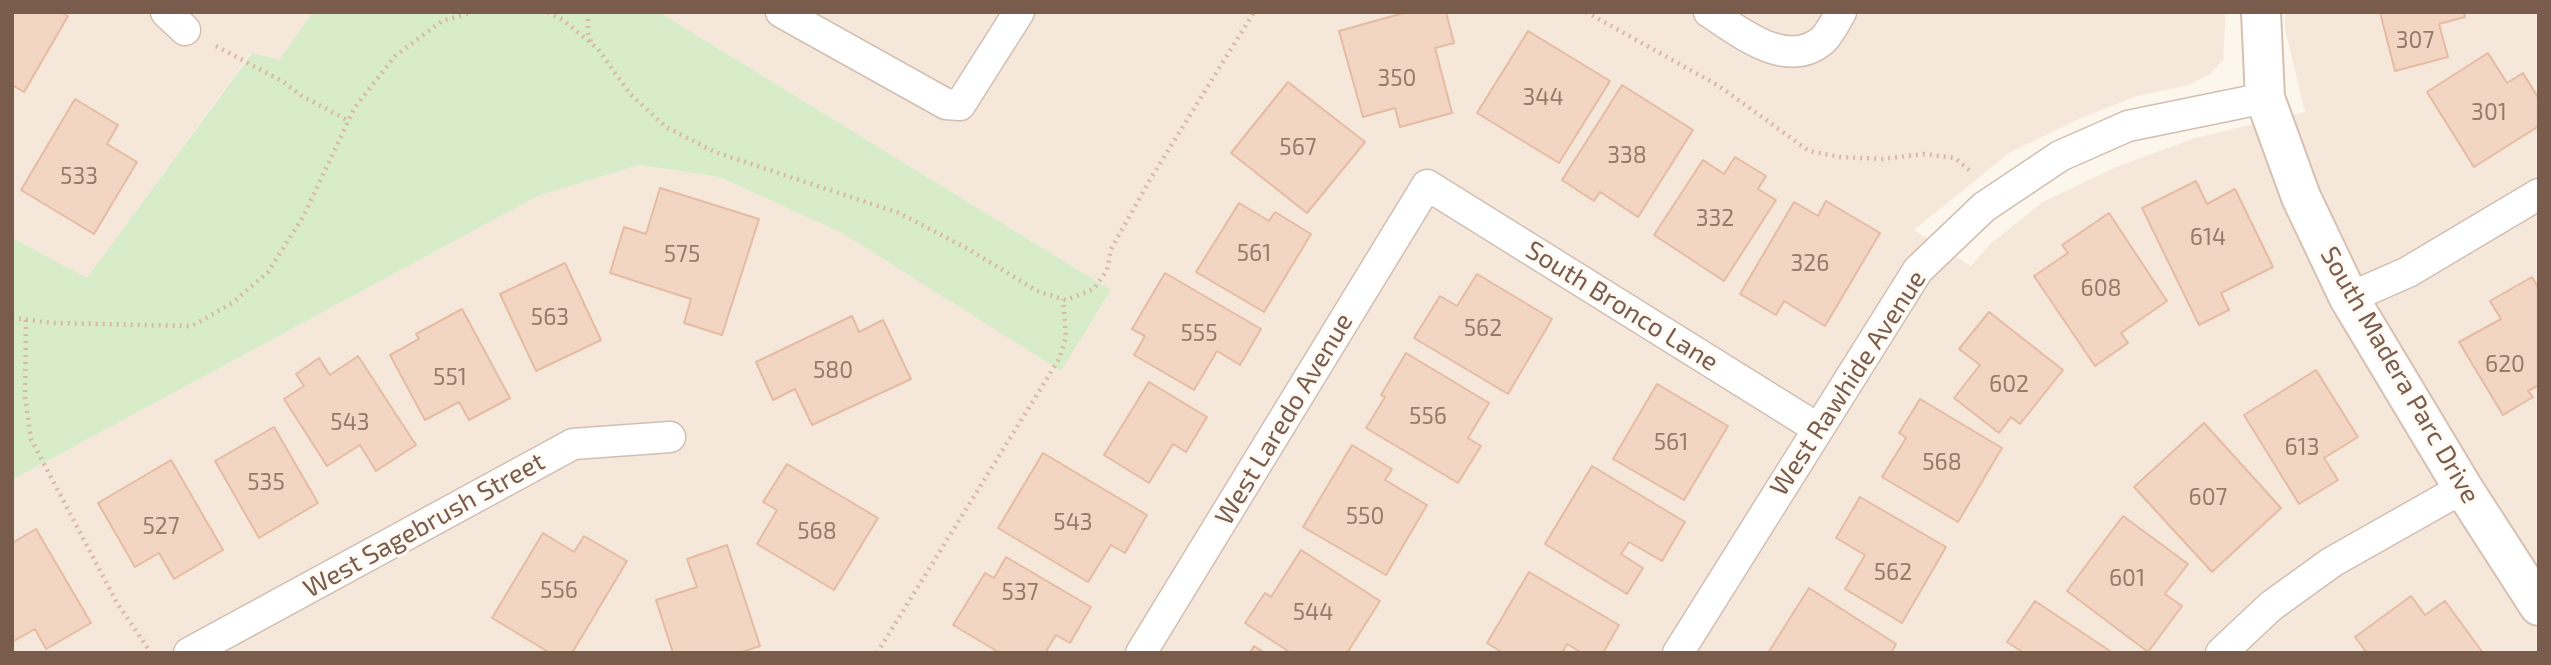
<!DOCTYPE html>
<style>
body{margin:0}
#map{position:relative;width:2551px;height:665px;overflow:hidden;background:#fdf6ec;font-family:"Exo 2",sans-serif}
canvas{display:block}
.frame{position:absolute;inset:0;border:14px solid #7a5c4d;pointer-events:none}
</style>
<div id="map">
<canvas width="2551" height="665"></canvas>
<div class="frame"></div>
</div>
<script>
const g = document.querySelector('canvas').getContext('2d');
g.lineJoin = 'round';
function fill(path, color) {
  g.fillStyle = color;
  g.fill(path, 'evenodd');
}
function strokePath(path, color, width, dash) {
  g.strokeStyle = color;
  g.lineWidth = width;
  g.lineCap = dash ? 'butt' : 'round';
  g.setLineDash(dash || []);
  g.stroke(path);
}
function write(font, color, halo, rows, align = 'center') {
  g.font = font + ' "Exo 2",sans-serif';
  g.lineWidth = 6;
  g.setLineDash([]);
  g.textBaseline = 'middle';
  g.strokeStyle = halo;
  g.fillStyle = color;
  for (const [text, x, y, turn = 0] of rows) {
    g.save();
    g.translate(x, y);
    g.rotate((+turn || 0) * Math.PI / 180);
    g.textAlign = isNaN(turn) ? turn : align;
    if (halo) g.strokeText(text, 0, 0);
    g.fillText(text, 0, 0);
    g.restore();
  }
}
const residential = new Path2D(`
 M12,12H313L279,61L251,53L87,279L12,238Z
 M659,12H2226L2223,60L2210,74L2189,85L2137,96L2081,118L2009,153L1914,230L1971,266L1990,244L2043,202L2114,168L2195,138L2305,112L2285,29V12H2539V653H12V480L538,196L639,165L719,177L842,233L1061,370L1111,290Z`);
const green = new Path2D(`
 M313,12H659L1111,290L1061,371L842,233L719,177L639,165L538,196L12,480V238L87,278L252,53L279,60Z`);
const building = new Path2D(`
 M12,12H61L68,16L24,92L12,85Z
 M1407,12H1446L1454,43L1435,48L1452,113L1400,127L1395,108L1363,117L1339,31Z
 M2380,12H2464L2465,17L2439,24L2448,57L2395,71Z
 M1528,31L1610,81L1559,163L1477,113Z
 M2488,53L2507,83L2523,73L2539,99V126L2474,167L2427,92Z
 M1288,82L1365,142L1307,213L1231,153Z
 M1622,85L1693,130L1638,217L1600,192L1594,201L1562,180Z
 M75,99L118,125L107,144L137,162L94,234L21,190Z
 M1735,157L1766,176L1758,189L1776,200L1724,281L1654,235L1703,160L1724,174Z
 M2196,181L2207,204L2235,189L2273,267L2221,293L2229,310L2199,325L2142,208Z
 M660,188L759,219L722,335L684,323L691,299L610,273L624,227L646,234Z
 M1826,201L1880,233L1825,326L1784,301L1776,315L1740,294L1794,202L1818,216Z
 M1239,203L1269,221L1275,212L1311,234L1264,312L1196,272Z
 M2109,213L2167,301L2121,333L2128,343L2095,366L2034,276L2068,253L2062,245Z
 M565,263L601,340L536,371L500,294Z
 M1165,273L1261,329L1240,365L1217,351L1194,390L1134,355L1145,336L1132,329Z
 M1477,274L1552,319L1508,394L1414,338L1440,296L1457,306Z
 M2532,277L2539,289V385L2528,391L2533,397L2503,415L2459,342L2501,319L2490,301Z
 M462,309L510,398L469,420L459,402L425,420L390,355L419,339L416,334Z
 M1989,312L2063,370L2020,424L2011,417L1999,433L1954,398L1980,365L1959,349Z
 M852,316L859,332L883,320L911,379L812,425L795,389L773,400L756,362Z
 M1406,353L1489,403L1468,438L1481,446L1458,483L1366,428L1385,397L1381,395Z
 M358,356L416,445L376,471L360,445L327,466L284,399L304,386L296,374L319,358L330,375Z
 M2316,370L2358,437L2324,458L2338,480L2299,504L2244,415Z
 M1149,382L1207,417L1186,452L1173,444L1149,483L1104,455Z
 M1657,384L1728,426L1684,500L1613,459Z
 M1920,399L2002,448L1958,522L1882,477L1906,438L1899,433Z
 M2204,423L2281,508L2212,572L2134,487Z
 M274,427L318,503L259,538L215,461Z
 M1352,445L1392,469L1385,480L1427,505L1386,575L1303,527Z
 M1043,453L1147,515L1125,553L1111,545L1088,582L998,528Z
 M171,460L223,550L174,579L159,553L135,567L98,503Z
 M787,464L878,518L834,590L757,544L777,510L763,502Z
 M1592,466L1685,522L1662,561L1629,542L1621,554L1643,568L1627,594L1545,544Z
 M1860,497L1946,547L1902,623L1845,589L1865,555L1836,538Z
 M2123,516L2188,564L2165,594L2182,606L2148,652L2067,591Z
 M36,529L91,623L46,649L35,629L12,642V543Z
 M543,533L574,552L584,536L627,561L572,653H550L492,618Z
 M727,545L760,646L739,653H673L656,600L697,587L687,559Z
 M1301,550L1380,601L1347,653H1291L1245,623L1265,593L1271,597Z
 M1006,557L1091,607L1070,643L1056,635L1045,653H1000L953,625L985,573L994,578Z
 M1529,572L1619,625L1603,653H1582L1567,644L1562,653H1503L1487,643Z
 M1809,588L1896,644L1891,653H1768Z
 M2411,596L2425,615L2445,601L2483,653H2367L2355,637Z
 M2035,601L2113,653H2020L2021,651L2007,642Z
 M1254,646L1265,653H1250Z`);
const path = new Path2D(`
 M548,12L563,20L598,49L630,94L666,127L715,152L899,213L968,249L1037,291L1066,300L1094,289L1107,270L1111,249L1151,178L1254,12
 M588,12V33L591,42
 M1586,12L1719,86L1809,151L1840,157L1883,159L1923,154L1955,158L1973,173
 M216,46L282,81L302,96L349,121
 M12,318L53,323L192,326L232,303L268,272L303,217L355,107L395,56L442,21L473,12
 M26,320L25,397L31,439L117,603L151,653
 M877,653L1059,359L1066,337L1063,299`);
const street = new Path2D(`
 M166,12L185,30
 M781,12L946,104L960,105L1019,12
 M1709,12C1740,32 1787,71 1823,40C1830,33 1836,21 1841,12
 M2349,298L2408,272L2539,194
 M189,653L573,444L670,437
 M1141,653L1427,185L1817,428
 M1678,653L1918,270L1984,207L2060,156L2128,126L2265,98
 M2221,653L2271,606L2332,562L2463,488`);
const secondary = new Path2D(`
 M2261,12L2265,98L2301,197L2349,298L2463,488L2539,606`);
const numberNames = [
 ["307",2415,40],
 ["350",1397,78],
 ["344",1543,97],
 ["301",2489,112],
 ["567",1298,147],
 ["338",1627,155],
 ["533",79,176],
 ["332",1715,218],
 ["614",2208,237],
 ["561",1254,253],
 ["575",682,254],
 ["326",1810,263],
 ["608",2101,288],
 ["563",550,317],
 ["562",1483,328],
 ["555",1199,333],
 ["620",2505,364],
 ["580",833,370],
 ["551",450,377],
 ["602",2009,384],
 ["556",1428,416],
 ["543",350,422],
 ["561",1671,442],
 ["613",2302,447],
 ["568",1942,462],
 ["535",266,482],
 ["607",2208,497],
 ["550",1365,516],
 ["543",1073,522],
 ["527",161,526],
 ["568",817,531],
 ["562",1893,572],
 ["601",2127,578],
 ["556",559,590],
 ["537",1020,592],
 ["544",1313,612]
];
const streetNames = [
 ["South Bronco Lane",1622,306,32],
 ["South Madera Parc Drive",2400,375,60],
 ["West Rawhide Avenue",1848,383,-57],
 ["West Laredo Avenue",1284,419,-59],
 ["West Sagebrush Street",424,525,-29]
];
fill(residential, '#f5e8da');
fill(green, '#d8ecc9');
fill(building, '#f3d5c3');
strokePath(building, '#e6bba3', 2);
strokePath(street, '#d1beb0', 33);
strokePath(secondary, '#d6c0b0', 42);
strokePath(path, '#d9b8a5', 4.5, [2, 5]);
strokePath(street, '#fff', 30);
strokePath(secondary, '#fff', 38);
write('23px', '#987a6a', null, numberNames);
write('26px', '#7a5c4d', '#fffaf3', streetNames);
</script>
